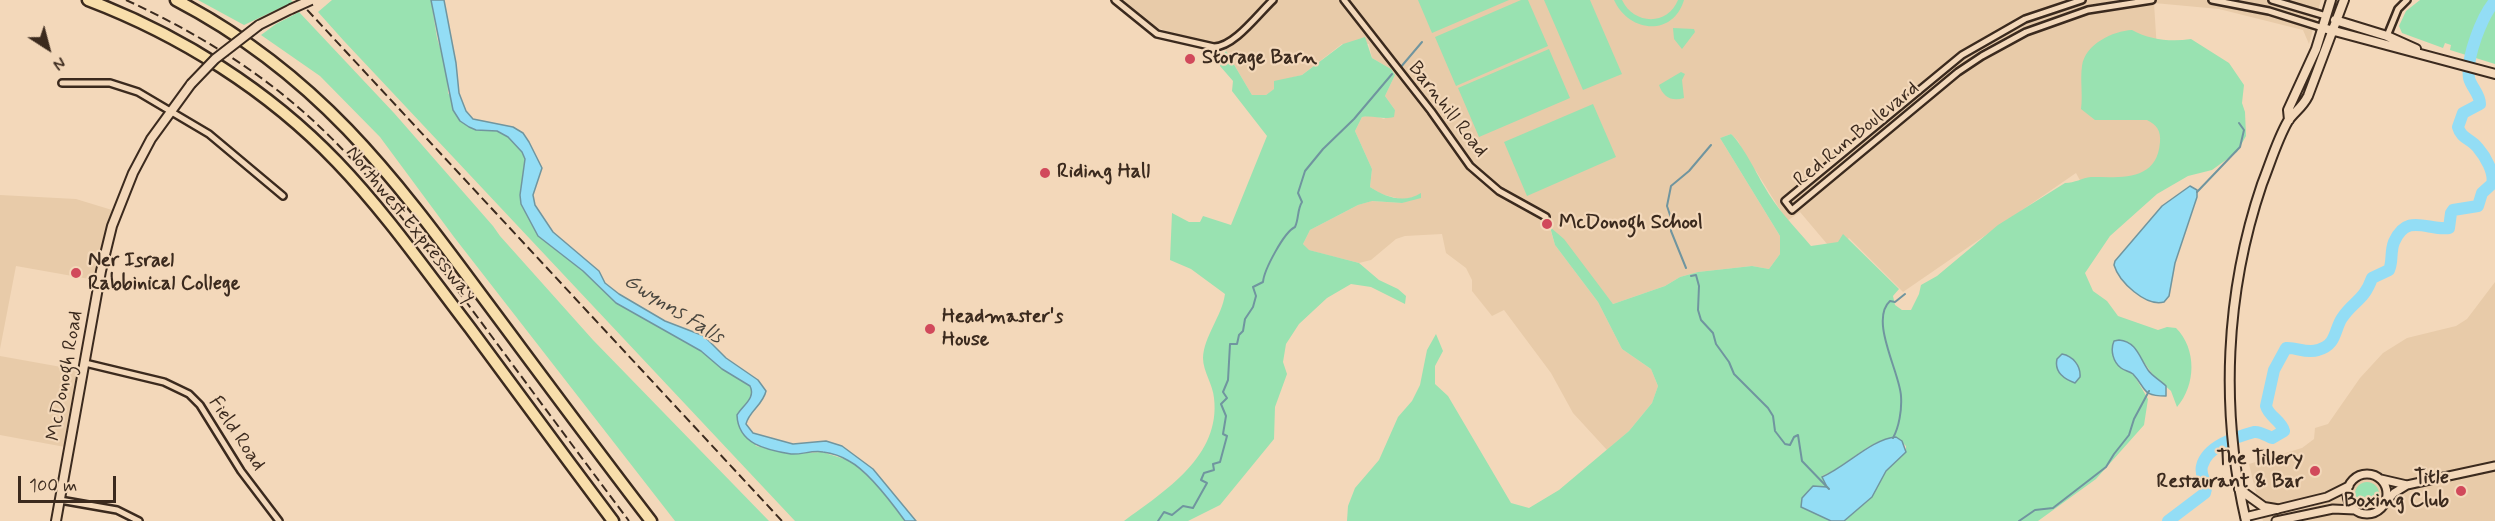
<!DOCTYPE html>
<style>
body{margin:0}
#map{position:relative;width:2495px;height:521px;overflow:hidden;background:#f3d8ba;font-family:Mynerve,sans-serif}
canvas{display:block}
.north{position:absolute;left:18px;top:18px;width:60px;height:60px;-webkit-text-stroke:4px #f3d8ba;paint-order:stroke;rotate:144deg;font-size:16px;font-weight:700;line-height:24px;text-align:center;color:#3b2a1e}
.north::after{content:'';display:block;margin:auto;width:21px;height:27px;background:#3b2a1e;clip-path:polygon(50% 0,100% 100%,50% 72%,0 100%)}
.scale{position:absolute;left:18px;top:476px;width:98px;height:27px;box-sizing:border-box;border:3px solid #3b2a1e;border-top:0;padding-left:8px;font-size:18px;line-height:21px;white-space:nowrap;color:#3b2a1e;-webkit-text-stroke:4px #f3d8ba;paint-order:stroke}
</style>
<div id="map">
<canvas width="2495" height="521"></canvas>
<div class="north">N</div>
<div class="scale">100 m</div>
</div>
<script>
const g = document.querySelector('canvas').getContext('2d');
g.lineJoin = 'round';
function fill(path, color) {
  g.fillStyle = color;
  g.fill(path, 'evenodd');
}
function strokePath(path, color, width, dash) {
  g.strokeStyle = color;
  g.lineWidth = width;
  g.lineCap = dash ? 'butt' : 'round';
  g.setLineDash(dash || []);
  g.stroke(path);
}
function write(font, color, halo, rows, align = 'center') {
  g.font = font + ' Mynerve,sans-serif';
  g.lineWidth = 4.5;
  g.setLineDash([]);
  g.textBaseline = 'middle';
  g.strokeStyle = halo;
  g.fillStyle = color;
  for (const [text, x, y, turn = 0] of rows) {
    g.save();
    g.translate(x, y);
    g.rotate((+turn || 0) * Math.PI / 180);
    g.textAlign = isNaN(turn) ? turn : align;
    if (halo) g.strokeText(text, 0, 0);
    g.fillText(text, 0, 0);
    g.restore();
  }
}
const built = new Path2D(`
 M1121,0H2321L2309,44L2303,30L2219,9L2154,3L2158,66L2212,130L2096,210L2076,173L1903,292L1849,238L1833,251L1800,212L1787,221L1756,171L1750,165L1738,141L1731,134L1720,138L1780,236V254L1769,269L1752,266L1698,272L1680,277L1665,286L1613,304L1550,228L1555,245L1598,302L1622,349L1651,369L1658,386L1652,403L1629,431L1607,450L1573,413L1551,373L1504,310L1492,316L1472,291V280L1466,268L1446,253L1442,234L1405,236L1396,239L1371,260L1359,263L1308,250L1303,244L1310,230L1358,205L1371,201L1402,203L1414,197L1404,200L1381,194L1370,187L1372,169L1355,131L1362,117L1372,115L1384,119L1395,110L1385,96L1395,75L1391,69L1372,58L1369,44H1342L1302,75L1290,78L1266,95H1252L1226,51V41L1217,43L1174,35L1148,23Z
 M0,195L76,199L112,210L95,280L16,266L0,349Z
 M2495,282V521H2263L2249,464L2302,448L2314,439L2315,428L2328,424L2360,378L2383,353L2407,338L2456,326L2467,319Z
 M0,356L78,370L65,447L0,435Z`);
const green = new Path2D(`
 M198,0H291L293,2L244,25Z
 M332,0H431L437,38L447,71L448,93L476,130L497,131L508,137L522,152L525,158L520,195L521,204L538,236L583,271L616,303L701,351L722,369L750,386C756,398 743,405 737,415L756,446L791,454L822,452L851,461L878,486L905,521H795L344,41L318,12Z
 M1418,0H1509L1432,33Z
 M1521,0H1528L1548,46L1456,86L1435,37Z
 M1544,0H1590L1622,74L1583,90Z
 M1614,0H1622C1633,24 1667,27 1678,0H1684C1673,37 1629,33 1614,0Z
 M2420,0H2495V64L2450,50L2451,45L2445,43L2443,48L2402,33L2399,26L2406,11Z
 M299,12L394,113L493,226L500,236L593,340L769,521H675L454,237L380,137L320,76L261,35L276,24Z
 M1673,28L1694,29L1695,32L1682,49L1674,39Z
 M2132,30C2150,40 2171,42 2191,39L2229,63L2244,85L2242,103L2245,112L2246,136L2237,152L2212,170L2188,176L2157,194L2110,236L2085,273L2093,291L2107,301L2118,316L2158,330L2167,327L2176,328C2197,349 2196,385 2177,407L2171,391L2153,375L2131,344L2125,370L2134,375L2148,399L2144,425L2096,479L2038,521H1844L1868,501L1886,471L1906,452V446L1896,437C1869,439 1846,467 1822,476L1827,488L1813,486L1809,490L1801,507L1831,521H1347L1348,506L1355,488L1379,460L1398,417L1412,401L1420,385L1427,350L1436,334L1443,351L1435,366V384L1448,396L1511,503L1529,508L1559,490L1629,431L1652,403L1658,386L1651,369L1622,349L1598,302L1555,245L1550,227L1564,239L1613,304L1665,286L1680,277L1698,272L1752,266L1769,269L1780,254V236L1720,138L1731,134C1742,144 1756,172 1764,186C1776,208 1794,226 1811,246L1838,242L1843,234L1899,289L1893,296L1895,305L1902,310H1911L1919,294L1921,285L1937,276L1998,225L2065,183C2075,183 2082,178 2091,177C2121,177 2157,182 2160,142C2161,131 2157,125 2147,120H2095L2081,109C2083,95 2080,80 2082,66C2085,44 2113,31 2132,30Z
 M1365,37L1372,58L1391,69L1395,75L1385,96L1395,110L1394,117C1382,120 1374,115 1362,117L1355,131L1372,169L1370,187C1385,197 1404,204 1421,193V198L1402,203L1372,201L1358,205L1310,230L1303,244L1309,250L1359,263L1379,280L1398,289L1406,296L1405,304L1371,287L1351,284L1327,298L1299,324L1286,344L1283,362L1287,374L1275,407L1274,439L1220,505L1188,521H1124C1165,491 1221,456 1214,398C1213,385 1203,371 1203,358C1204,336 1222,316 1225,294L1191,269L1170,260L1172,213L1189,222H1200L1203,216L1231,225L1267,136L1232,91L1233,81L1220,66L1222,57L1226,51L1252,95H1266L1274,89V81L1302,75L1343,44Z
 M1549,49L1570,98L1479,137L1458,88Z
 M1681,72L1685,74L1682,80L1684,98C1672,102 1663,97 1659,85Z
 M1593,104L1616,157L1527,196L1504,142Z
 M2355 494a12 12 0 1 1 24 0a12 12 0 1 1-24 0Z`);
const water = new Path2D(`
 M431,0H444L456,63L459,93L466,111L473,119L513,127L523,133L529,142L542,168L533,195L535,205L553,232L599,271L605,283L619,294L665,321L704,336L726,358L758,380L766,391C763,405 749,411 746,424L753,433L793,444L826,441L842,446L873,469L916,521H905C892,503 868,471 849,461C841,456 831,453 823,452C812,450 801,455 791,454C766,450 738,444 737,415C743,405 756,398 750,386L722,369L701,351L616,303L583,271L538,236L521,204L520,195L525,159L522,152L508,137L497,131L476,130L469,127L460,121L453,110Z
 M2190,186L2197,190V197L2175,263L2169,296L2164,302C2146,307 2119,282 2114,265L2115,261L2162,206Z
 M2119,340C2137,342 2139,357 2148,370C2152,376 2160,380 2166,386V396C2141,396 2147,389 2133,374C2129,371 2125,371 2121,368C2113,362 2110,350 2114,341Z
 M2062,354C2073,356 2081,366 2080,377L2075,383C2064,379 2054,372 2057,359Z
 M1896,437L1902,441L1906,452L1886,471L1872,497L1844,521H1831L1801,507L1802,498L1813,486L1827,487L1822,477C1846,467 1871,439 1896,437Z`);
const stream = new Path2D(`
 M1400,68L1422,42
 M2197,192L2240,147L2244,130L2239,123
 M1686,268L1671,231L1672,221L1667,206L1671,186L1689,171L1711,145
 M1691,276L1696,275L1699,286L1698,310L1701,320L1713,333L1716,344L1729,362L1734,374L1768,408L1773,416L1775,431L1785,444L1790,445L1794,437L1798,435L1802,461L1829,489
 M1893,438C1899,427 1902,410 1901,396C1900,373 1869,320 1890,301L1895,302L1905,294
 M1158,521L1164,512L1172,515L1183,506L1193,508L1207,483L1201,480L1204,473L1214,470L1213,464L1220,462L1227,436L1223,434L1226,416L1221,404L1227,398L1223,392L1228,380L1230,344H1237L1239,335L1243,331L1245,319L1253,307L1256,296L1253,287L1263,282C1264,270 1284,232 1295,227C1299,219 1297,210 1302,202L1298,193L1305,171L1323,149L1354,119L1392,74
 M2019,521L2035,510L2053,508L2106,467L2114,454L2129,435L2134,419L2149,391`);
const river = new Path2D(`
 M2168,521L2205,493C2209,482 2199,477 2202,466C2207,446 2236,437 2254,432C2260,431 2267,436 2272,438L2284,431C2281,420 2269,417 2266,406L2274,370L2286,348C2297,347 2306,354 2318,350C2337,345 2334,330 2342,318C2353,301 2364,301 2372,278L2389,270C2393,261 2390,252 2394,242C2407,212 2428,231 2449,228L2451,213L2453,210L2478,206L2482,193L2492,184C2495,173 2485,156 2478,148C2472,139 2461,139 2458,127L2463,113L2480,104C2480,94 2471,87 2469,78C2466,57 2482,16 2495,1`);
const minor = new Path2D(`
 M1115,0L1157,34L1214,47C1234,47 1258,14 1273,0
 M1344,0L1431,111L1470,166L1499,191L1546,217
 M2082,0L2025,19L1962,55L1785,201L1792,210L1958,72L1982,56L2026,32L2088,10L2152,0
 M2212,0L2269,11L2323,28
 M2272,0L2326,16
 M2387,36L2398,9L2407,0
 M62,83H110L138,92L209,134L283,196
 M85,363L164,382L189,394L200,405L241,471L279,521
 M60,500L117,510L139,521`);
const tertiary = new Path2D(`
 M2347 494a20 20 0 1 1 40 0a20 20 0 1 1-40 0Z
 M2381,479L2407,485
 M2386,502L2394,493L2407,485L2495,466
 M2245,517L2327,497L2349,486
 M2276,521L2333,509L2355,510`);
const secondary = new Path2D(`
 M2335,20L2387,36L2416,49
 M259,25L291,9
 M2323,28L2495,74
 M2289,120L2288,110L2316,49L2331,0
 M2239,489L2264,507L2276,509
 M56,521L101,271L112,226L133,173L151,139L191,84
 M2246,521C2220,410 2225,293 2262,184C2270,164 2277,140 2288,121C2294,112 2302,108 2308,96L2344,0`);
const motorway = new Path2D(`
 M88,0C180,35 268,90 337,162C386,213 427,272 470,328C518,393 565,457 613,521
 M176,0C316,73 391,173 482,296C538,371 594,447 651,521`);
const rail = new Path2D(`
 M126,0C187,28 247,63 299,108C364,164 415,234 467,303C521,376 575,449 629,521
 M298,0L782,521`);
const secondaryBridge = new Path2D(`
 M291,9L311,0
 M191,84L215,59L259,25`);
const markers = [
 [1190,59,6,"#d1495b"],
 [1045,173,6,"#d1495b"],
 [1547,224,6,"#d1495b"],
 [76,273,6,"#d1495b"],
 [930,329,6,"#d1495b"],
 [2315,471,6,"#d1495b"],
 [2461,491,6,"#d1495b"]
];
const poiNames = [
 ["Storage Barn",1202,59],
 ["Riding Hall",1057,173],
 ["McDonogh School",1559,224],
 ["Ner Israel",88,262],
 ["Rabbinical College",88,285],
 ["Headmaster's",942,318],
 ["House",942,341],
 ["The Tillery",2303,460,"right"],
 ["Restaurant & Bar",2303,483,"right"],
 ["Title",2449,479,"right"],
 ["Boxing Club",2449,502,"right"]
];
const streetNames = [
 ["Barnhill Road",1447,110,52],
 ["Red Run Boulevard",1857,135,-39],
 ["Northwest Expressway",410,225,51],
 ["McDonogh Road",66,376,-80],
 ["Field Road",236,434,56]
];
const waterNames = [
 ["Gwynns Falls",673,310,32]
];
fill(built, '#e8cba9');
fill(green, '#99e2b1');
fill(water, '#93ddf5');
strokePath(water, '#70959f', 1.5);
strokePath(stream, '#70959f', 2);
strokePath(river, '#93ddf5', 12);
strokePath(minor, '#3b2a1e', 10);
strokePath(tertiary, '#3b2a1e', 11);
strokePath(secondary, '#3b2a1e', 12);
strokePath(motorway, '#3b2a1e', 15);
strokePath(minor, '#f3d8ba', 5);
strokePath(tertiary, '#f3d8ba', 7);
strokePath(secondary, '#f3d8ba', 8);
strokePath(motorway, '#f8deab', 10);
strokePath(rail, '#3b2a1e', 2, [9, 4.5]);
strokePath(secondaryBridge, '#3b2a1e', 12, []);
strokePath(secondaryBridge, '#f3d8ba', 8);
for (const [x, y, r, color] of markers) {
  const dot = new Path2D();
  dot.arc(x, y, r, 0, 2 * Math.PI);
  g.fillStyle = color;
  g.fill(dot);
  strokePath(dot, '#f3d8ba', 2);
}
write('bold 20px', '#3b2a1e', '#f3d8ba', poiNames, 'left');
write('20px', '#3b2a1e', '#f3d8ba', streetNames);
write('italic 21px', '#48453e', '#f3d8ba', waterNames);
</script>
